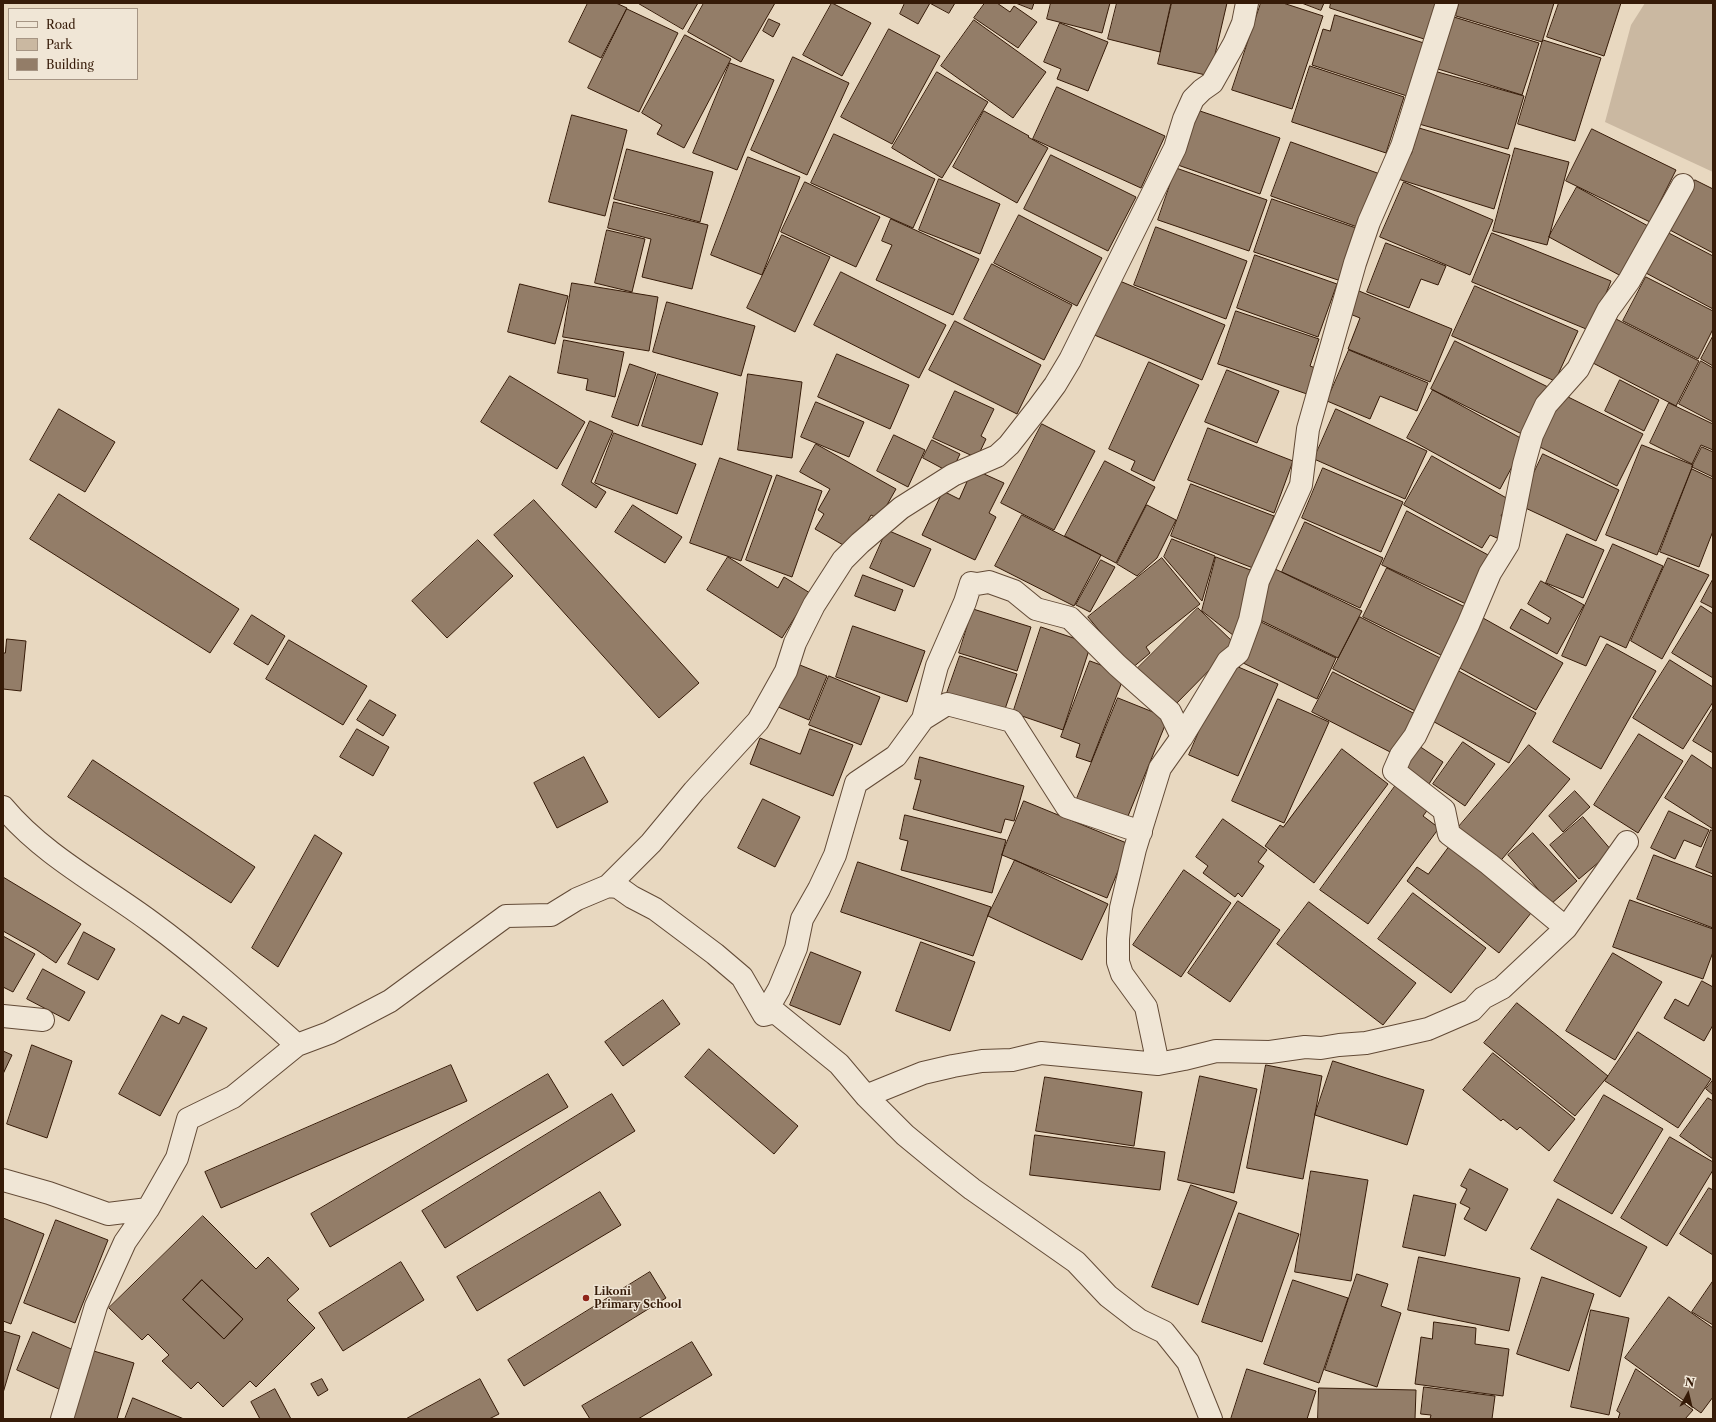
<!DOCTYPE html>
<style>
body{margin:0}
#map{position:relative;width:1716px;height:1422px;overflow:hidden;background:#e8d8c0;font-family:"Libre Caslon Text",serif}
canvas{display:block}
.frame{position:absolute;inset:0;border:4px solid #361b08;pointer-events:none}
.legend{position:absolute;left:8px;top:8px;width:130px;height:72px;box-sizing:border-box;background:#f0e6d6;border:1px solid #a69584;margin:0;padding:5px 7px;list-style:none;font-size:12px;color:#361b08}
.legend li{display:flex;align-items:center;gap:8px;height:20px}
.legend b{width:20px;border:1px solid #a69584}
.north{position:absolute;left:1668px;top:1374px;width:40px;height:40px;-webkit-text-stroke:3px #f0e6d6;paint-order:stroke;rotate:8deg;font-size:11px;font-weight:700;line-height:16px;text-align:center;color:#361b08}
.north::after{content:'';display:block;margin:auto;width:14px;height:18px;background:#361b08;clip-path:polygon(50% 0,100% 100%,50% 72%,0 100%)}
</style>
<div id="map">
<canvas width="1716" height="1422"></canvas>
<div class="frame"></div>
<ul class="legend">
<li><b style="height:5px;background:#f0e6d6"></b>Road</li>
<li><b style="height:11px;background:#cab8a1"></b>Park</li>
<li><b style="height:11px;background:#937d68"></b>Building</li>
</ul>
<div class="north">N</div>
</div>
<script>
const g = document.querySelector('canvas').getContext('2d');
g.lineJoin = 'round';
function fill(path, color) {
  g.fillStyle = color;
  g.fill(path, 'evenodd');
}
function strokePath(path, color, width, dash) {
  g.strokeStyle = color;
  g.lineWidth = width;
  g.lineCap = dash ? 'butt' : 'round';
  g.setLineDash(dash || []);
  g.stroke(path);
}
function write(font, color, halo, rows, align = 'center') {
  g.font = font + ' "Libre Caslon Text",serif';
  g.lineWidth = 3;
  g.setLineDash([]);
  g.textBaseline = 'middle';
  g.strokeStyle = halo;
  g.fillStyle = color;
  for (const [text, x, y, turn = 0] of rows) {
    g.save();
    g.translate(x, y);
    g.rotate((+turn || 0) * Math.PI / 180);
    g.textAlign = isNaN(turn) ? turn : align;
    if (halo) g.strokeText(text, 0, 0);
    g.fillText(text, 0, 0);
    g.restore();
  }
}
const green = new Path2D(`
 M1645,3H1713V172L1605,122L1631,25Z`);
const building = new Path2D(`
 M588,3H616L627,8L601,58L569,42Z
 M638,3H698L683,29Z
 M704,3H775L741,62L688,32Z
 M832,3L871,23L842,76L803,55Z
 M905,3H930L918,24L900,14Z
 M930,3H955L949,13Z
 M985,3H997L1010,12L1014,6L1037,22L1018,48L974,18Z
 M1016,3H1034L1032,9Z
 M1051,3H1110L1102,33L1047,19Z
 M1117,3H1171L1160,52L1108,39Z
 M1172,3H1227L1210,76L1158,64Z
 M1261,3H1283L1323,16L1292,109L1232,90Z
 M1302,3H1324L1321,10Z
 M1331,3H1443L1430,41L1330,8Z
 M1459,3H1554L1542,42L1456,16Z
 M1559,3H1621L1604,56L1547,37Z
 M627,9L678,33L639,112L588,88Z
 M1335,15L1427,44L1410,97L1312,65L1323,29L1330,31Z
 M1454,17L1539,43L1522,95L1438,69Z
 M769,19L780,24L773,37L763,31Z
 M974,20L1046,72L1013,118L941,66Z
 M1060,23L1108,42L1088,91L1057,79L1061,69L1044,62Z
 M889,29L940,56L892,144L841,117Z
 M685,35L731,59L684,148L657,134L662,125L642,113Z
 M1543,40L1601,58L1575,141L1518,124Z
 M793,57L849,83L807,175L751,150Z
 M730,63L774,80L737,170L693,153Z
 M1310,66L1404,97L1386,153L1292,122Z
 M1434,71L1524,96L1508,149L1419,124Z
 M937,72L988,102L942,178L892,148Z
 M1057,87L1165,136L1141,188L1033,139Z
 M1194,109L1280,138L1260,194L1175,164Z
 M984,111L1029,136L1028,137L1048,148L1017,203L953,167Z
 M572,115L627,130L605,216L549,202Z
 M1419,128L1510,155L1494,209L1398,179L1406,153L1411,154Z
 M1592,129L1676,170L1650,222L1566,181Z
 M834,134L935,179L913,228L811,183Z
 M1291,142L1380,174L1360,228L1271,196Z
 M1515,148L1569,162L1547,245L1493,231Z
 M627,149L713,172L700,222L614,199Z
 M1051,155L1136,197L1108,251L1024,209Z
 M748,157L800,177L762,275L711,255Z
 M1176,168L1267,200L1249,251L1158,220Z
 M939,179L1000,204L980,254L919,230Z
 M1695,180L1713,189V253L1668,229Z
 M805,182L880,217L856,267L781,232Z
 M1404,182L1493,220L1470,275L1380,237Z
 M1577,187L1648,226L1621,276L1549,237Z
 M1272,199L1359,229L1341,281L1254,252Z
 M614,202L708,225L692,289L642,277L651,239L608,228Z
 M1019,215L1102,258L1077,306L994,263Z
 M891,219L979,259L953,315L876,280L892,245L882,241Z
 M1156,227L1247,261L1226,319L1134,285Z
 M607,230L645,239L632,292L595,283Z
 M1663,230L1713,256V309L1646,273Z
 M1492,233L1611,281L1591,331L1472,282Z
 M782,235L830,257L795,332L747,308Z
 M1386,243L1446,266L1438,285L1421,279L1409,308L1367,292Z
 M1255,255L1337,284L1318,337L1237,308Z
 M992,264L1072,305L1044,360L964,319Z
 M841,272L946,325L919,378L814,325Z
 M1646,277L1713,311V329L1698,359L1623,321Z
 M1115,279L1225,325L1202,380L1092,334Z
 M572,283L658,297L649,351L563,337Z
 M520,284L568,296L555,344L508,332Z
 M1475,286L1578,331L1555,381L1452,336Z
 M1359,291L1452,329L1430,382L1348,349L1360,318L1350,314Z
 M667,302L755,326L741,376L653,352Z
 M1236,311L1319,339L1310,366L1318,369L1310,395L1218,364Z
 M1616,319L1699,361L1676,406L1593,363Z
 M955,321L1041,365L1017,414L929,370Z
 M1713,336V366L1701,359Z
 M564,340L624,352L615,397L586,390L588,379L558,373Z
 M1455,341L1550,388L1526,436L1431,389Z
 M1349,350L1428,383L1417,411L1380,396L1370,419L1327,401Z
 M837,354L909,385L890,429L818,397Z
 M1701,361L1713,368V422L1679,404Z
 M1149,362L1199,385L1154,481L1131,470L1135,461L1109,449Z
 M630,364L656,373L638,426L612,417Z
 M1227,370L1279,391L1257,443L1205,422Z
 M658,374L718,393L702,445L642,426Z
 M748,374L802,382L792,458L738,450Z
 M510,376L585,422L557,469L481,422Z
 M1620,380L1659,400L1644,431L1605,411Z
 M1433,390L1526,441L1500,489L1407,438Z
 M955,391L994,409L981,436L986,439L977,458L933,438Z
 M1562,394L1643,434L1617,486L1536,445Z
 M816,402L864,422L849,457L801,437Z
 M1669,403L1713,424V450L1701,445L1692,464L1650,443Z
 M59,409L115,442L85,492L30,460Z
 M1336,409L1427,451L1405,499L1314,459Z
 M590,421L613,431L591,482L606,492L596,508L562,485Z
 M1042,424L1095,451L1054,530L1001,503Z
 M1208,428L1293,461L1274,513L1188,480Z
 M614,433L696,464L677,514L595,483Z
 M894,435L925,450L908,487L877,471Z
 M932,440L960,454L951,473L923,458Z
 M816,444L896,489L879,519L871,515L852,550L815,529L824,514L818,510L830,489L800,472Z
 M1642,445L1693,465L1657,555L1606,535Z
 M1702,447L1713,452V477L1692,467Z
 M1543,454L1619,490L1596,541L1519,505Z
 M1432,456L1510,500L1501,516L1507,519L1497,538L1490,535L1482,548L1404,505Z
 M720,458L772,476L741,561L690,543Z
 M1105,461L1155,487L1116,563L1065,536Z
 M1323,468L1403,502L1381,552L1302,518Z
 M973,469L1004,483L989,513L996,517L975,560L922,535L943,491L959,499Z
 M1692,469L1713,479V531L1699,567L1660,552Z
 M777,475L822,491L792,577L746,560Z
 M1191,484L1274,516L1253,568L1171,536Z
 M59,494L239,609L210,653L30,539Z
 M534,500L699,683L659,718L494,535Z
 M633,505L682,537L665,563L615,532Z
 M1147,505L1176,520L1157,558L1137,576L1117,564Z
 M1407,511L1490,556L1466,604L1382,565Z
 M1022,515L1101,555L1074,606L995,566Z
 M1305,522L1383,558L1360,608L1282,572Z
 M887,530L931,549L914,587L870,568Z
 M1567,534L1604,550L1583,598L1546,583Z
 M1172,539L1215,556L1202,601L1164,557Z
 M478,540L513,576L447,638L412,601Z
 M1613,544L1663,566L1626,648L1600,636L1586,666L1562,656Z
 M728,557L778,588L784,577L810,593L782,638L707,590Z
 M1216,557L1253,571L1238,639L1202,611Z
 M1162,558L1200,604L1146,647L1150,653L1131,669L1088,617Z
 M1668,558L1709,575L1662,659L1631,641Z
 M1101,560L1115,567L1090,612L1076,605Z
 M1271,567L1362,611L1338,658L1252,616Z
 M1387,568L1469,609L1445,657L1363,617Z
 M863,575L903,590L895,611L855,596Z
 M1713,579V608L1701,602Z
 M1541,581L1584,605L1557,654L1510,628L1521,609L1548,624L1551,618L1528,604Z
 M1701,606L1713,614V678L1672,653Z
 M1198,608L1235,644L1172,708L1135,671Z
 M973,609L1031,627L1017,671L959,653Z
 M252,615L285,636L268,665L234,644Z
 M1360,617L1446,661L1419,713L1333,669Z
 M1483,618L1563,663L1536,710L1456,666Z
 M1259,621L1336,658L1317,699L1239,661Z
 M853,626L925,651L907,702L836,677Z
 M1041,627L1091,644L1063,730L1013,713Z
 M7,639L26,641L21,691L3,689V653H5Z
 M289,640L367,686L343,725L266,679Z
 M1607,644L1656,671L1601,769L1553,742Z
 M960,656L1017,674L1004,712L947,693Z
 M1670,660L1713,687V702L1683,749L1633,718Z
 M1090,661L1125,674L1091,762L1076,757L1080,744L1061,737Z
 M795,663L827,676L809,720L776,706Z
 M1229,663L1278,684L1238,776L1189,755Z
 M1455,669L1536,713L1509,763L1427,718Z
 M1333,672L1419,716L1398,756L1312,712Z
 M829,676L880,697L861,745L809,725Z
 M1118,698L1168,718L1126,821L1076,801Z
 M1278,699L1329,722L1284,823L1232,801Z
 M370,700L396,715L383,736L357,720Z
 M1713,708V753L1693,741Z
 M357,729L389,747L373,776L340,757Z
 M810,729L853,745L833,796L750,764L760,738L800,754Z
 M1639,734L1683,761L1638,833L1594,805Z
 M1463,742L1495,764L1465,806L1433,784Z
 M1416,744L1443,762L1429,784L1401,765Z
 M1529,745L1570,779L1497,865L1456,830Z
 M1342,749L1388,784L1314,883L1265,846L1280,825L1283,827Z
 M1692,755L1713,769V829L1665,798Z
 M584,757L608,802L557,828L534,783Z
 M920,757L1024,786L1014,821L1005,819L1001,833L913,809L921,780L915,779Z
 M93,760L255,867L231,903L68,797Z
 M1396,785L1429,808L1423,816L1439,828L1368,924L1320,890Z
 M1575,791L1590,807L1563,832L1549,816Z
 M763,799L800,817L775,867L738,848Z
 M1024,801L1129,844L1107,898L1002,855Z
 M1669,811L1709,830L1701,847L1684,840L1675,859L1651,848Z
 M905,815L1006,840L992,893L901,870L908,841L900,839Z
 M1583,817L1612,851L1579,879L1550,845Z
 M1223,819L1267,850L1258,862L1264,866L1242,897L1238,893L1235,897L1203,873L1208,866L1196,857Z
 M1711,830L1713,831V874L1696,867Z
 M1533,833L1577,881L1551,904L1508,855Z
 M315,835L342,853L278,967L252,948Z
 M1452,843L1535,908L1499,953L1407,881L1417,867L1428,874Z
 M1654,855L1713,877V928L1637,899Z
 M1015,860L1108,904L1082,960L988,916Z
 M858,862L991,907L973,956L841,912Z
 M1184,870L1231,903L1181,977L1133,945Z
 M3,877L81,924L56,963L37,950L3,931Z
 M1413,893L1486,948L1451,993L1378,939Z
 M1630,900L1713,929V952L1703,979L1613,947Z
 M1238,901L1280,930L1230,1002L1188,973Z
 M1309,902L1416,983L1383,1025L1277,944Z
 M84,932L115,949L98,980L68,964Z
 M3,936L35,954L13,992L3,987Z
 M921,942L975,962L950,1031L896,1011Z
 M811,952L861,972L840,1025L790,1005Z
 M1613,953L1662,982L1615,1060L1566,1031Z
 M43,969L85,992L69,1021L27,999Z
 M1702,981L1713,987V1025L1704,1041L1664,1018L1675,999L1688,1006Z
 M663,1000L680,1024L623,1066L605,1042Z
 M1517,1003L1608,1076L1575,1116L1484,1043Z
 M162,1015L179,1024L183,1016L207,1028L160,1116L119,1094Z
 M1638,1032L1711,1079L1678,1128L1605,1081Z
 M32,1045L72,1061L47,1138L7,1124Z
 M709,1049L798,1126L774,1154L685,1077Z
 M3,1051L12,1055L3,1074Z
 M1493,1053L1575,1119L1549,1151L1520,1127L1517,1130L1503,1119L1501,1121L1463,1090Z
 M1333,1061L1424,1090L1407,1145L1315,1115Z
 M451,1065L467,1101L221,1208L205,1172Z
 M1266,1065L1322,1076L1303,1179L1247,1168Z
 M548,1074L568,1107L330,1247L311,1214Z
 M1200,1076L1257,1089L1234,1193L1178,1180Z
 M1045,1077L1142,1092L1134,1146L1036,1131Z
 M1713,1080V1095L1706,1089Z
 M612,1094L635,1131L445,1248L422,1211Z
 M1604,1095L1663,1129L1612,1214L1554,1181Z
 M1708,1098L1713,1101V1159L1680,1136Z
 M1035,1135L1165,1152L1160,1190L1030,1175Z
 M1670,1137L1713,1162V1170L1667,1246L1621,1218Z
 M1470,1169L1508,1189L1486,1231L1464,1219L1470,1208L1460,1203L1467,1189L1461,1186Z
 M1311,1171L1368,1180L1351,1281L1295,1272Z
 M1191,1185L1237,1202L1198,1305L1152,1287Z
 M1709,1188L1713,1190V1255L1680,1234Z
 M600,1192L621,1225L477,1311L457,1277Z
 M1414,1195L1456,1204L1445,1256L1403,1247Z
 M1558,1199L1647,1247L1620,1297L1531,1249Z
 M1239,1213L1299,1234L1262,1342L1202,1322Z
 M203,1216L256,1269L268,1257L299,1289L287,1300L315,1328L256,1387L250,1381L223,1407L198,1382L191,1389L162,1361L169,1355L148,1334L142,1340L109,1308ZM202,1280L243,1319L224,1339L183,1300Z
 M3,1218L44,1234L11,1324L3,1321Z
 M56,1220L108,1240L75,1323L24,1303Z
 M1419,1257L1520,1278L1509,1331L1408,1310Z
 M401,1262L424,1300L343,1351L319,1313Z
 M650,1272L666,1298L524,1386L508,1360Z
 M1357,1274L1388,1284L1381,1306L1401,1313L1377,1387L1325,1370Z
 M1542,1277L1594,1294L1569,1371L1517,1354Z
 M202,1280L243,1319L224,1339L183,1300Z
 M1293,1280L1348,1298L1319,1383L1264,1364Z
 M1713,1281V1325L1692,1312Z
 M1669,1297L1713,1328V1397L1701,1413L1625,1358Z
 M1591,1310L1629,1318L1609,1415L1571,1407Z
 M1434,1322L1476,1328L1475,1344L1509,1349L1503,1396L1415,1384L1421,1337L1432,1339Z
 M3,1331L20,1336L3,1393Z
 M33,1332L78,1352L61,1390L17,1370Z
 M692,1342L712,1375L638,1419H590L582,1406Z
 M87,1349L134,1363L117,1419H66Z
 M1247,1369L1316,1391L1307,1419H1231Z
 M1636,1369L1693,1410L1685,1419H1618L1620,1413L1617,1411Z
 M322,1379L328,1390L318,1396L311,1384Z
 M480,1379L499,1414L489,1419H406Z
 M1424,1387L1495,1396L1492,1419H1430L1431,1415L1421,1414Z
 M1319,1388L1416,1390L1415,1419H1318Z
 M275,1389L291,1419H260L251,1402Z
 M133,1398L184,1419H125Z`);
const minor = new Path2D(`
 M923,719L947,704L1012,721L1067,807L1141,832
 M3,807C43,855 101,885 151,922C203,960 250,1003 297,1045
 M608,886L618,887L632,897L655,909L715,954L742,977L764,1015L775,1012L839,1064L866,1096L905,1135L939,1163L972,1189L1076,1262L1108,1296L1139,1320L1164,1332L1188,1362L1211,1419
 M1566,928L1489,864L1449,834L1444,810L1394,771L1401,755L1415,736L1468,625L1490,573L1508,544L1524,464L1532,435L1546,405L1578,369L1608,310L1629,281L1683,185
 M764,1015L779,989L796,948L802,919L819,889L835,855L856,783L896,756L923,719L937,666L965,602L971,583L977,584L989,582L1014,591L1036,609L1070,618L1117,665L1170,712L1182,737
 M3,1016L43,1020
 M1158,1064L1146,1007L1122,974L1118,962V939L1121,908L1135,849L1160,768L1182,737L1228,661L1238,653L1250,620L1258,581L1301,485L1308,429L1355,263L1369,222L1402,146L1447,3
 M866,1096L923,1073L953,1066L982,1061L1012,1060L1041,1053L1158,1064L1184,1059L1216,1051L1270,1052L1305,1047L1321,1048L1339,1045L1366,1043L1428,1029L1472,1010L1483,998L1502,988L1566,928L1627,842
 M3,1180L49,1193L108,1214L148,1209L177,1158L188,1119L233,1097L297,1045L329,1033L390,1001L506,916L551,915L577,899L608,886L651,843L694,791L758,721L786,671L795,643L814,605L843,560L860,543L901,508L953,475L997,456L1009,445L1038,408L1055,385L1070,360L1175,148L1184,119L1193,99L1202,90L1212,83L1234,44L1243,23L1247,3
 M62,1419L96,1306L125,1242L148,1209`);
const markers = [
 [586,1298,4,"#8f2418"]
];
const poiNames = [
 ["Likoni",594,1292],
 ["Primary School",594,1305]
];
fill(green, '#cab8a1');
fill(building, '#937d68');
strokePath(building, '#361b08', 1);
strokePath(minor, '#624a36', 24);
strokePath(minor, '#f0e6d6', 22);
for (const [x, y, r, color] of markers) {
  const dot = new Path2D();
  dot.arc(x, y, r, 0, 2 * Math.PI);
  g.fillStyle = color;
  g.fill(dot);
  strokePath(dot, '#f0e6d6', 1.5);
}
write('bold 11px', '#361b08', '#f0e6d6', poiNames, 'left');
</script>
